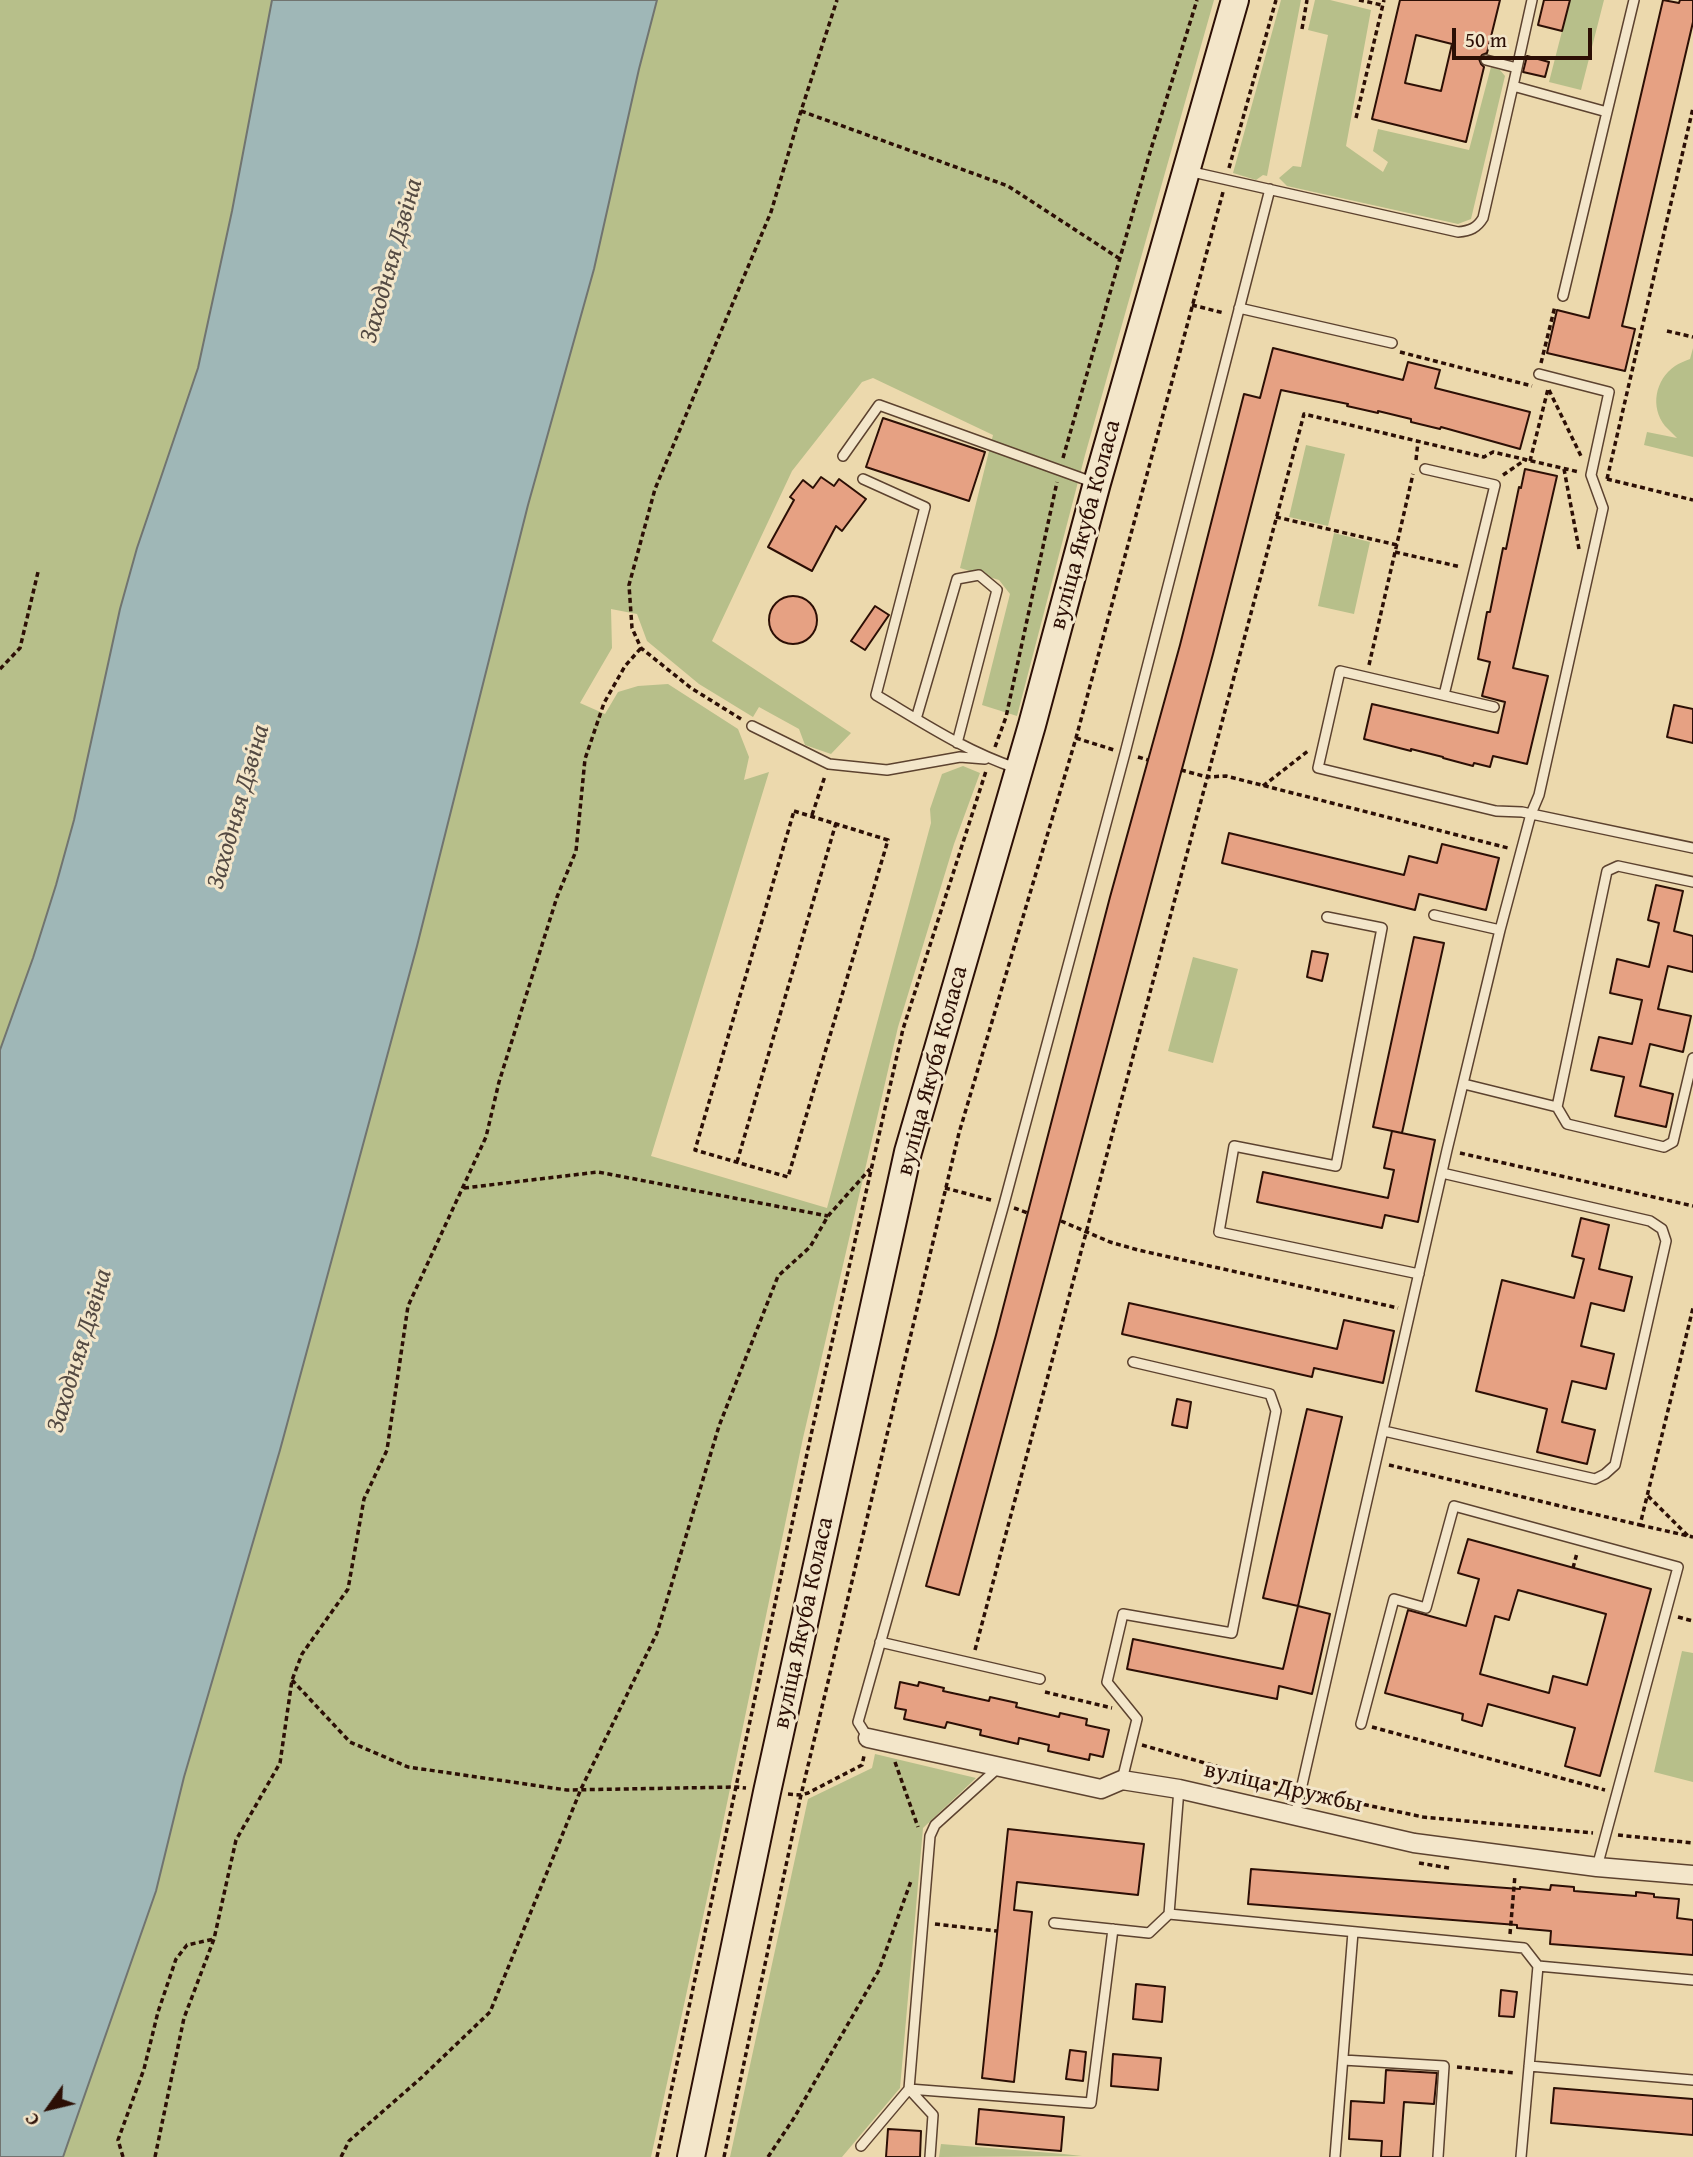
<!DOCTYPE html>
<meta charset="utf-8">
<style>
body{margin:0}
#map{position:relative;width:1693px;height:2157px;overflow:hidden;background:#ecd9ad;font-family:"Gentium Book Plus",serif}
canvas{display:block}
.north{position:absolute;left:14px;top:2073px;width:70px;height:70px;-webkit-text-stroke:5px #f3e6ca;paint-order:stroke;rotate:236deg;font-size:19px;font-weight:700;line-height:28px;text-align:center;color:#2c0f05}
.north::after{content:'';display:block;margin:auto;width:24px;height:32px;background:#2c0f05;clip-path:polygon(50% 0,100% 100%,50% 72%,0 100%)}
.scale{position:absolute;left:1452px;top:28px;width:140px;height:32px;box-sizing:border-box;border:4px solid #2c0f05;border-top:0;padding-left:9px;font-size:21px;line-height:24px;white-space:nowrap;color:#2c0f05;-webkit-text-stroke:5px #f3e6ca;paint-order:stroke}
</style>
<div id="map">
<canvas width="1693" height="2157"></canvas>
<div class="north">С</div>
<div class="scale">50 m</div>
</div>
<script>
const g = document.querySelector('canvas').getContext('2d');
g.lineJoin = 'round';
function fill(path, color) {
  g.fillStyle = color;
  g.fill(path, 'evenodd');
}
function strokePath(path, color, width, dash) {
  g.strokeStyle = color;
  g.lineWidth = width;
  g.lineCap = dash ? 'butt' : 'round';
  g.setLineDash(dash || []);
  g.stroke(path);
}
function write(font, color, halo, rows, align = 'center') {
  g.font = font + ' "Gentium Book Plus",serif';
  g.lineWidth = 6;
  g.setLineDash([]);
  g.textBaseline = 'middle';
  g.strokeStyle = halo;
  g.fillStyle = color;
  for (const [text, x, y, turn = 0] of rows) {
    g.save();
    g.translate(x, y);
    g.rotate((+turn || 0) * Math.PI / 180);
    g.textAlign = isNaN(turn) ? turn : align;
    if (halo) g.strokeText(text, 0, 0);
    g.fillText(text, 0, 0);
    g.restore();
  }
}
const green = new Path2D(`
 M0,0H272L232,211L198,368L137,548L120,609L74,820L56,885L33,958L0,1050Z
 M657,0H1214L1085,455L1017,716L982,705L1010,594L999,580L960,568L993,435L873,378L862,382L792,471L712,641L851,733L831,754L805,745L799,729L759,707L753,717L699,684L647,641L637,614L611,609L612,648L580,703L605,714L618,692L638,686L668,684L738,729L749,757L744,780L769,772L651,1156L827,1208L931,823L930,809L942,774L963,766L980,773L954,844L898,1027L803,1438L711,1880L651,2157H63L156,1891L184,1777L280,1450L417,946L528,505L594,269L639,69Z
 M1281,0H1301L1267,176L1263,175L1256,180L1233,173Z
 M1315,0H1330L1371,10L1346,146L1383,172L1388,162L1373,151L1378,129L1469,150L1491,67L1500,70L1505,76L1471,219L1458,224L1287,186L1279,178L1293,166L1301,167L1328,35L1308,30Z
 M1570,0H1604L1581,90L1549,82Z
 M1693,348V457L1644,445L1647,432L1677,438C1673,434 1669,430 1665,426C1650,407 1655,380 1675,366C1679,363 1685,361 1690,359Z
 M1306,445L1345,454L1328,526L1289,517Z
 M1334,533L1370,542L1354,614L1318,606Z
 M1193,957L1238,969L1213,1063L1168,1051Z
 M1682,1651L1693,1653V1782L1654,1772Z
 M875,1754L976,1778L923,1828L900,2088L842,2157H730L808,1799L872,1768Z
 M941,2144L1064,2154L1082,2156L939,2157Z`);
const water = new Path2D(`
 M272,0H657L639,69L594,269L528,505L417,946L280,1450L184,1777L156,1891L63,2157H0V1050L33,958L56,885L74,820L120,609L137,548L198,368L232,211Z`);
const building = new Path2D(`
 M1400,0H1500L1487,53L1482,55L1479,59L1481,64L1484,67L1466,142L1372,119ZM1416,35L1452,44L1441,91L1405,83Z
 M1544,0H1570L1562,31L1538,25Z
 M1663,0L1679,3L1680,0H1693V22L1622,326L1635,329L1625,371L1547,353L1557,310L1589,318Z
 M1527,56L1549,62L1545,77L1523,72Z
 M1273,348L1403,380L1408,362L1440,370L1435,388L1530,412L1520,449L1441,427L1440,429L1411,422V419L1378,411V413L1347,406L1348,404L1281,390L1213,654L959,1595L926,1586L996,1335L1110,897L1180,645L1244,394L1260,398Z
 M883,418L985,452L969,501L866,467Z
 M1525,469L1557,476L1513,668L1548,676L1527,764L1493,756L1490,767L1474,763L1473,766L1443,758V757L1411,749V751L1364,739L1372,704L1498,733L1505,702L1482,696L1490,662L1478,659L1487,612H1490L1503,548L1506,549L1519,487L1521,488Z
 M821,477L834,486L839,479L866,499L842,531L836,526L812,571L768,547L794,500L790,497L803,480L813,488Z
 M769 620a24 24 0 1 1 48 0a24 24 0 1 1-48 0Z
 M875,606L889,615L865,650L851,641Z
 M1674,705L1693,709V743L1667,737Z
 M1229,833L1404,875L1409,856L1437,863L1442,844L1499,858L1486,910L1419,894L1415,910L1222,863Z
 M1656,885L1683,891L1674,931L1693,936V972L1668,966L1658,1009L1691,1016L1683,1052L1650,1044L1640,1086L1673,1094L1666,1127L1615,1116L1624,1077L1591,1070L1599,1037L1632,1044L1642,1000L1610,993L1617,959L1649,967L1659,923L1648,920Z
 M1414,937L1444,943L1402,1133L1373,1127Z
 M1312,951L1328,954L1322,981L1307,977Z
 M1392,1131L1435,1140L1418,1222L1385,1215L1382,1228L1257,1202L1263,1172L1388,1198L1394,1170L1384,1168Z
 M1581,1218L1609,1225L1599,1269L1632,1277L1624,1311L1591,1303L1581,1346L1614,1354L1606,1389L1572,1381L1562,1422L1595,1430L1587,1464L1537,1452L1547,1409L1476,1391L1502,1280L1574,1298L1584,1259L1572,1256Z
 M1129,1303L1337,1349L1344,1320L1394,1331L1383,1383L1314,1368L1312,1377L1122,1334Z
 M1177,1399L1191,1402L1187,1428L1172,1425Z
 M1307,1409L1342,1417L1298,1606L1263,1598Z
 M1468,1539L1651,1589L1600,1776L1565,1766L1575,1728L1488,1704L1482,1726L1462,1720L1463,1714L1385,1693L1408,1610L1466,1626L1479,1579L1458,1573ZM1518,1590L1606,1614L1587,1685L1553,1676L1549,1693L1480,1674L1495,1616L1509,1620Z
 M1298,1606L1330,1614L1312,1694L1279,1686L1277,1699L1127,1669L1133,1639L1283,1669Z
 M900,1682L918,1686L919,1682L944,1688L943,1691L989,1701L990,1697L1017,1703L1016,1707L1059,1717L1060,1713L1087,1719L1086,1725L1109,1730L1103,1757L1090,1754L1089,1760L1048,1751L1049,1745L1019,1738L1018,1744L980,1735L981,1730L947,1722L945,1728L904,1719L906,1710L895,1708Z
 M1008,1829L1144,1844L1138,1895L1017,1882L1014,1910L1032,1912L1014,2082L982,2078Z
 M1251,1869L1520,1889V1887L1550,1890L1551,1885L1574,1887V1891L1636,1896V1892L1654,1894V1897L1679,1899L1677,1918L1693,1920V1955L1550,1944L1551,1931L1517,1928V1925L1248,1904Z
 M1136,1984L1165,1987L1162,2022L1133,2019Z
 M1501,1990L1517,1992L1514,2017L1499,2016Z
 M1070,2050L1086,2052L1083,2081L1066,2079Z
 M1113,2054L1161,2058L1158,2090L1111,2086Z
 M1386,2070L1437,2073L1434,2104L1404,2102L1400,2157H1381L1382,2141L1349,2139L1351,2101L1384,2103Z
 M1554,2088L1693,2099V2135L1551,2123Z
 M979,2109L1064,2117L1061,2151L976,2144Z
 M888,2129L921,2131L920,2157H886Z`);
const path = new Path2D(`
 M1359,0L1382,5
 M1302,29L1307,0
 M801,111L1008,186L1120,259
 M1356,118L1384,0
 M1229,168L1276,0
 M1192,305L1224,313
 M1667,331L1693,337
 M1400,352L1532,386
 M1541,363L1555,306
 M1549,390L1581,456
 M1063,458L1151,149L1197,0
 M1416,460L1418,442
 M1530,461L1548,389
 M1564,469L1579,549
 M1503,475L1525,460
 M1607,479L1693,500
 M1607,479L1693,108
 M1276,517L1397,545
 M1395,552L1461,567
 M1369,665L1413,474
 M0,669L20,648L38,572
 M741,719L691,688L641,648L632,628L629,585L655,489L771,212L801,111L837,0
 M1076,738L1114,750
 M995,747L1006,717L1057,482
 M1138,757L1148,760
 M1181,770L1207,777L1226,776L1508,848
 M1263,786L1308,751
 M794,811L888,840L788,1177L695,1150Z
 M812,815L825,776
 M1460,1153L1693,1206
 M737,1162L836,823
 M464,1188L598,1172L828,1216
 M945,1188L991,1200
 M1014,1208L1028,1213
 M1061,1221L1110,1242L1138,1250L1398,1308
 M1389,1465L1640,1525L1693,1308
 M1648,1496L1688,1536
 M1640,1525L1693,1537
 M1573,1568L1577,1553
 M1678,1617L1693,1621
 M975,1650L1304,414L1484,457L1493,452L1579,472
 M292,1680L350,1742L408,1767L567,1790L736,1787L746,1788
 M1045,1692L1112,1708
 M1372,1727L1605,1790
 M1142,1745L1289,1787
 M895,1762L918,1827
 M788,1794L801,1795L808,1793L862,1765L864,1756
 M1314,1794L1423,1817L1593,1833
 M1618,1835L1693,1843
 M1419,1863L1449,1868
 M935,1924L997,1931
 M1510,1934L1515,1875
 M1457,2067L1516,2073
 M123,2157L118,2140L144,2069L158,2012L176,1959L187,1945L214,1939
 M155,2157L184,2018L214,1939L236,1840L280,1763L292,1680L302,1654L348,1589L364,1499L387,1450L408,1306L486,1137L499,1082L557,897L576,851L585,759L604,703L625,666L641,648
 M341,2157L349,2141L421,2078L490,2012L581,1789L657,1633L719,1426L778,1276L810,1247L828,1216L870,1169
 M657,2157L811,1435L903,1029L986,771
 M724,2157L801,1795L959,1133L1076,738L1223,192
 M768,2157L794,2118L879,1970L911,1881`);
const lane = new Path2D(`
 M1486,60L1517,68
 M1513,86L1532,0
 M1188,171L1458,232C1470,231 1477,228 1483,218L1513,86L1607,112L1634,0
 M1563,296L1607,112
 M1239,308L1392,343
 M843,456L879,405L1095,483
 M1425,469L1495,485L1444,695
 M863,479L925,507L876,695C922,722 965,751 1016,768
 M1494,707L1340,671L1318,768L1496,811L1522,812L1693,848
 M916,719L957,579L979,575L997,590L957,743
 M752,726L829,764L887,770L960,757L985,759
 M1693,882L1618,866L1607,871L1557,1107L1567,1124L1664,1147L1673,1142L1693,1058
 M1434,915L1500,930
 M1327,917L1382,928L1336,1166L1234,1146L1219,1232L1419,1274
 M1464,1084L1557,1107
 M1384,1431L1595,1479L1605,1474L1615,1465L1666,1241L1662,1229L1650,1221L1442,1173
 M880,1642L1040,1679
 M1361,1724L1394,1599L1426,1608L1454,1506L1678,1567L1597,1867
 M868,1738L858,1722L1004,1204L1125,753L1270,189
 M1122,1780L1137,1719L1107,1682L1123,1614L1232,1633L1276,1411L1270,1394L1133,1362
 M1179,1789L1169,1914L1524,1948L1538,1966L1521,2157
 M1295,1816L1447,1150L1500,930L1531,814L1539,795L1603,508L1591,475L1609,392L1539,374
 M1054,1923L1149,1933L1169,1914
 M1538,1966L1693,1980
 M1343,2060L1444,2066L1438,2157
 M1529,2066L1693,2080
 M909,2089L1091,2103L1113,1929
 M909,2089L933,2115L930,2157
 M861,2146L909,2089L930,1836L935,1825L998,1768
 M1335,2157L1353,1932`);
const street = new Path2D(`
 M868,1738L1101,1789L1122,1780L1179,1789L1414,1843L1597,1867L1693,1875`);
const secondary = new Path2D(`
 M691,2157L767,1792L908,1152L1032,725L1097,483L1235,0`);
const streetNames = [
 ["вуліца Якуба Коласа",1086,525,-75],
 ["вуліца Якуба Коласа",933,1071,-75],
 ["вуліца Якуба Коласа",804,1623,-78],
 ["вуліца Дружбы",1283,1788,13]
];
const waterNames = [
 ["Заходняя Дзвіна",392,261,-74],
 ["Заходняя Дзвіна",239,807,-74],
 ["Заходняя Дзвіна",80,1351,-73]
];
fill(green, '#b7bf8a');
fill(water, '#9fb7b7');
strokePath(water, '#717470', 2);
fill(building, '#e6a183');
strokePath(building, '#2c0f05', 2);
strokePath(lane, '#5c422f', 12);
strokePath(street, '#5c422f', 21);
strokePath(secondary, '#2c0f05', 30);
strokePath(path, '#2c0f05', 3.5, [5, 3.5]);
strokePath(lane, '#f3e6ca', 9);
strokePath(street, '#f3e6ca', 18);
strokePath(secondary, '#f3e6ca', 26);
write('24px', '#2c0f05', '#f3e6ca', streetNames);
write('italic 26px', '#544a43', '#f3e6ca', waterNames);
</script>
